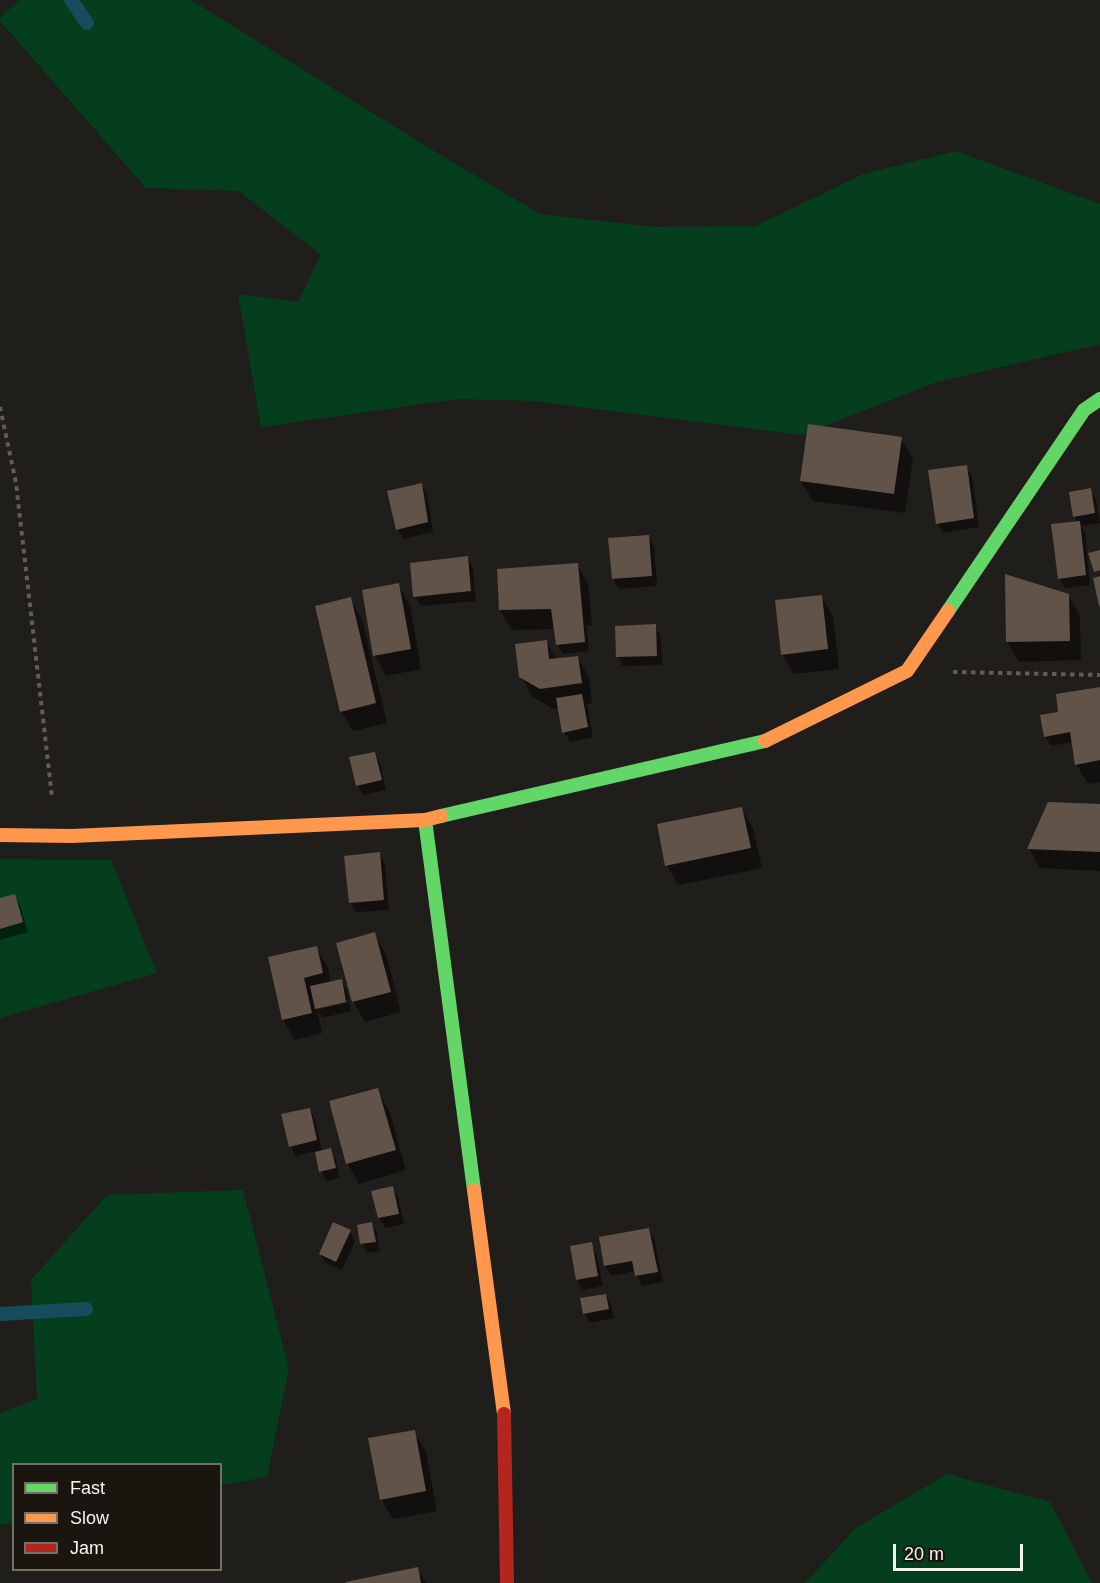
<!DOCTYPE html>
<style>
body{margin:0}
#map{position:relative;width:1100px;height:1583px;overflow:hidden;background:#201e1b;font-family:Helvetica,sans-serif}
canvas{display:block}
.legend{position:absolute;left:12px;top:1463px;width:210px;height:108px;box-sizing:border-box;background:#1a150f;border:2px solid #726e68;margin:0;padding:8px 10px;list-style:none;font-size:18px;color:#f6f3ee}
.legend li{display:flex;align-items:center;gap:12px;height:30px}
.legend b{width:30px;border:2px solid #726e68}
.scale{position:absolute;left:893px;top:1544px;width:130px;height:27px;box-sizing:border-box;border:3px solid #f6f3ee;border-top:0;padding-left:8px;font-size:18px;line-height:21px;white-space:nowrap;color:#f6f3ee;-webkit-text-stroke:4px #1a150f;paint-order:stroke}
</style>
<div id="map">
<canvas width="1100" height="1583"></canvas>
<ul class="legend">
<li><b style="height:8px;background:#63d668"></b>Fast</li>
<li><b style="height:8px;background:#ff974d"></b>Slow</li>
<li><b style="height:8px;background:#b3261e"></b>Jam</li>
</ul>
<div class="scale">20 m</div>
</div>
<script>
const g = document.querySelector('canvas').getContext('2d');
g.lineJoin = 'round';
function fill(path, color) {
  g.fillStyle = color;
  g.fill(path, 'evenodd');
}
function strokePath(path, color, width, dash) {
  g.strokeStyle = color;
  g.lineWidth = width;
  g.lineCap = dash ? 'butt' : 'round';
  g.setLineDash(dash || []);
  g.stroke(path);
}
const green = new Path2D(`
 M19,0H191L429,148L540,214L654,227L756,226L863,174L956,151L1100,204V344L937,382L801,435L534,401L457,399L261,427L238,294L298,302L321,255L239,191L146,188L0,21V18Z
 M0,859L111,860L157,973L0,1018Z
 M243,1190L289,1369L267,1477L221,1485L220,1464H14L13,1522L0,1525V1413L37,1399L31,1280L107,1195Z
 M947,1474L1050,1502L1092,1583H805L856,1528Z`);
const shadow = new Path2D(`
 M901,439L913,459L905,513L813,501L801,481Z
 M966,466L972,476L979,527L943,533L937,523Z
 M421,484L427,494L433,532L403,539L398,530Z
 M1090,490L1096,500L1100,523L1081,526L1085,532L1090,585L1065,588L1059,578L1078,522L1075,517L1071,493Z
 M648,536L654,546L657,586L619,589L613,579L610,540Z
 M467,558L473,568L476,601L421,606L415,596Z
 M577,564L588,584L592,625L587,626L589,651L563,654L557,644L555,629L512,630L500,610Z
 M1006,576L1068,595L1080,616L1081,660L1019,662L1007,642Z
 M398,585L410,605L421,669L386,676L375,656Z
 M821,596L833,616L839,669L794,674L782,654Z
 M350,599L362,619L387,723L353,731L341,711Z
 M655,626L661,636L662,665L623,666L617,656Z
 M546,641L557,660L577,657L589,677L592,703L587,704L593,737L570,742L564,732L559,708L553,709L533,697L521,676Z
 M1100,688V782L1088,784L1076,764L1073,742L1051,746L1045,736Z
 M374,753L380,763L386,790L363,795L357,785Z
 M1100,805V871L1040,868L1029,849Z
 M741,808L753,828L762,868L678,885L667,865Z
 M379,854L385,864L389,910L356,912L350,902Z
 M14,896L20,906L28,932L0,940V900Z
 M374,934L386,954L401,1012L365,1022L353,1001Z
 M316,948L328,968L331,983L341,980L347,990L349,1000L317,1007V1010L349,1002L351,1011L322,1018L317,1010L322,1033L295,1040L283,1020Z
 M377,1090L389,1110L406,1170L359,1184L348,1164Z
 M310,1110L315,1119L322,1152L330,1150L336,1160L340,1178L326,1181L321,1171L316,1151L296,1156L290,1146Z
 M393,1188L398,1198L404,1224L385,1228L379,1218L373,1192Z
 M371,1223L377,1233L380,1251L367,1253L362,1243Z
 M649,1229L654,1239L663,1282L642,1286L635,1271L611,1276L605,1266L601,1239Z
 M350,1231L355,1241L342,1270L326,1263L320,1254Z
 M591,1244L596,1253L603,1286L583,1290L577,1280L571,1247Z
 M606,1295L611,1305L614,1318L590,1323L584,1313Z
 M414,1432L426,1452L437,1511L393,1519L381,1499Z
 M417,1569L426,1583H351Z`);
const stream = new Path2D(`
 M71,0L87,23
 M0,1314L86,1309`);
const building = new Path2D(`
 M808,424L902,437L894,494L800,481Z
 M967,465L974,518L936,524L928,470Z
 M422,483L428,522L396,530L387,491Z
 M1091,488L1095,513L1073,517L1069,492Z
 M1080,521L1086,575L1058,579L1051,524Z
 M649,535L652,576L612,579L608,538Z
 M1100,550V570L1094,572L1088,553Z
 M468,556L471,591L413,597L410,563Z
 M578,563L585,642L556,645L551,609L499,610L497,569Z
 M1005,574L1069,594L1070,641L1006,642Z
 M1100,576V606H1099L1093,578Z
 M399,583L411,649L373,656L362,590Z
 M822,595L828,649L781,655L775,600Z
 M351,597L376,703L340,712L315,606Z
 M656,624L657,656L616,657L615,626Z
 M547,640L549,659L578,656L582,683L540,689L519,677L515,644Z
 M1100,687V760L1075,765L1070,732L1044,737L1040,715L1058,712L1056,694Z
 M582,694L588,727L562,733L556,698Z
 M375,752L382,780L356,786L349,757Z
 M1048,802L1100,804V852L1027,849Z
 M742,807L751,848L665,866L657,824Z
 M380,852L384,900L349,903L344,856Z
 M15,894L23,922L0,929V898Z
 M375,932L391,992L352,1002L336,943Z
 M317,946L323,973L304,978L312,1013L282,1020L268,957Z
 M342,979L346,1002L315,1009L310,986Z
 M378,1088L396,1150L346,1164L329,1101Z
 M310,1108L317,1140L289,1147L281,1114Z
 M331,1148L336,1168L319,1172L315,1152Z
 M393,1186L399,1214L378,1218L371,1191Z
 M333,1222L351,1230L336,1262L319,1254Z
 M372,1222L376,1242L360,1244L357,1225Z
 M649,1228L658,1272L635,1276L632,1261L604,1266L599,1237Z
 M592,1242L598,1276L576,1280L570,1246Z
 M606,1294L609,1309L583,1314L580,1298Z
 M415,1430L426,1491L380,1500L368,1438Z
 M418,1567L421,1583H346V1582Z`);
const path = new Path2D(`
 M0,407L16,483L52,797
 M953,672L1100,675`);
const fast = new Path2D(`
 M948,611L1084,410L1100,399
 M441,816L765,741
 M425,820L474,1190`);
const slow = new Path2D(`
 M765,741L907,671L948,611
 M0,835L72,836L425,820L441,816
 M474,1190L504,1414`);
const jam = new Path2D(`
 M504,1414L507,1583`);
fill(green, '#043e1d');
fill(shadow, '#0007');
strokePath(stream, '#164c5b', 14);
fill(building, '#615348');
strokePath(path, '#645a58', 4, [4.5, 4.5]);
strokePath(fast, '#63d668', 14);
strokePath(slow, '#ff974d', 14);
strokePath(jam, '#b3261e', 14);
</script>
